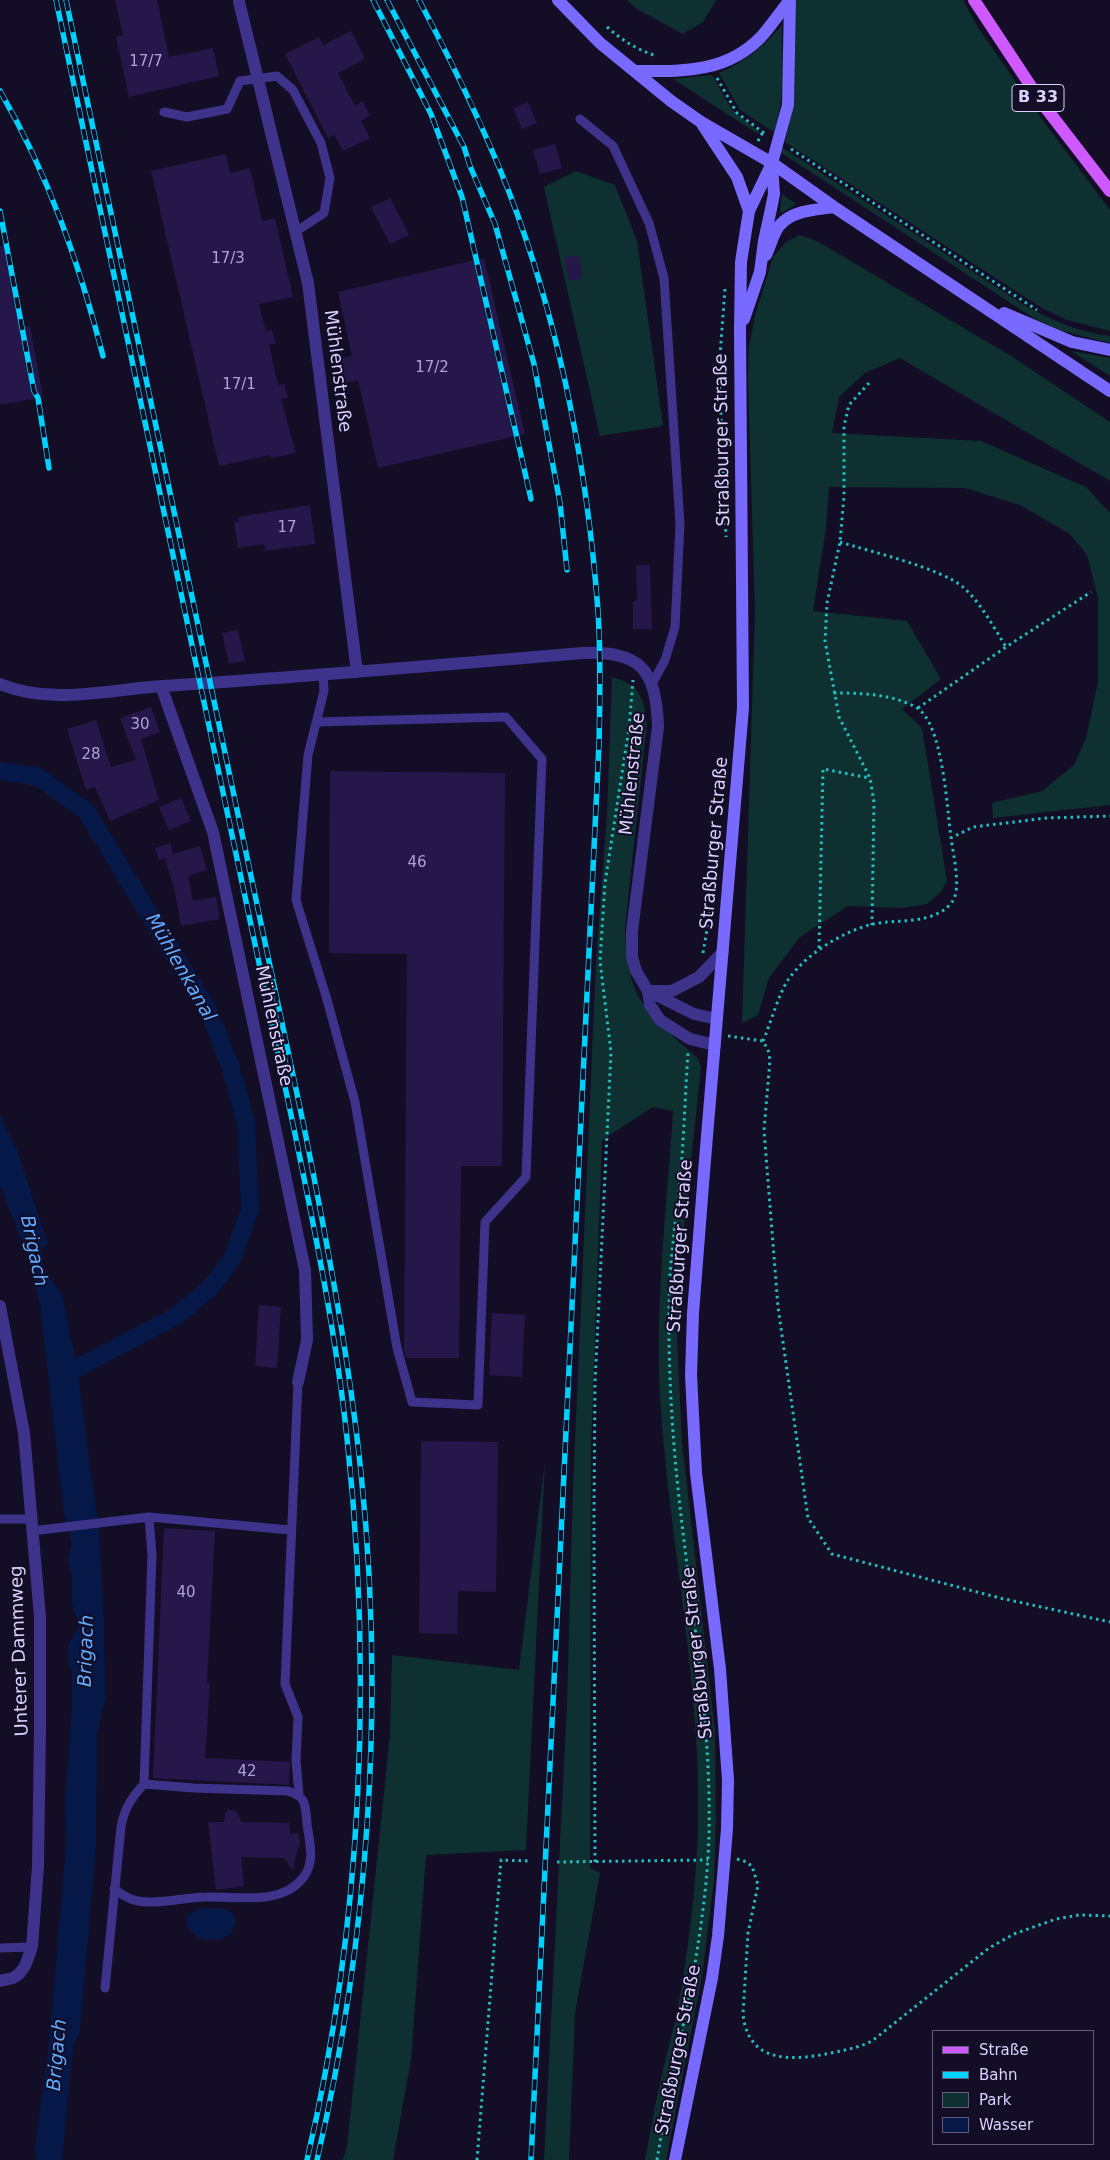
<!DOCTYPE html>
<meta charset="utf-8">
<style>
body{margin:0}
#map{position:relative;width:1110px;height:2160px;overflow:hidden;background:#130d26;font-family:"DejaVu Sans",sans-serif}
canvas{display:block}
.legend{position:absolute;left:932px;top:2030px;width:162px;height:115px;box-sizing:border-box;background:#130d26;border:1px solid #635c7d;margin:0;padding:6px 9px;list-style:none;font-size:15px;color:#dad2ff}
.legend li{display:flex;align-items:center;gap:10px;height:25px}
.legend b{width:25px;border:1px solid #635c7d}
</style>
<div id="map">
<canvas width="1110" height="2160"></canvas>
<ul class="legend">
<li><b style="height:6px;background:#cd59ff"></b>Straße</li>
<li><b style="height:6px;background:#00d1fd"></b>Bahn</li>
<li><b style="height:14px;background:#0f3031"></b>Park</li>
<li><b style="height:14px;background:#051847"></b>Wasser</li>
</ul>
</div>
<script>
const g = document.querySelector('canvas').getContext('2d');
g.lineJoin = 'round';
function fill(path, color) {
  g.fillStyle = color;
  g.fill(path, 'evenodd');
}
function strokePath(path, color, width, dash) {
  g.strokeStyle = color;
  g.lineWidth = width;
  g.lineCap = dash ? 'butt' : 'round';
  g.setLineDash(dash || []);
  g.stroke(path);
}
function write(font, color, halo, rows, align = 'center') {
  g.font = font + ' "DejaVu Sans",sans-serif';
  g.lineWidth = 4;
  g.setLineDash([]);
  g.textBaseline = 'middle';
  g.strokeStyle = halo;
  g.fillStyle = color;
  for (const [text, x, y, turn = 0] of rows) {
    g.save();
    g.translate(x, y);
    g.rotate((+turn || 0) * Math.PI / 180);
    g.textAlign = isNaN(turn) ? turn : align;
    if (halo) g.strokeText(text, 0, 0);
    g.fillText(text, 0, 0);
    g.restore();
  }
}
const green = new Path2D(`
 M627,0H716L703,22L683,34L637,9Z
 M796,0H963L979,29L1041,118L1110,210V331L1067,320L1042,308L785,142L794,103Z
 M782,25C781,61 786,98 774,132L740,110L719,73C745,62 763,47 782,25Z
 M712,75L732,110L759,132L758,134L673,79Z
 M783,148L1024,305C1051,320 1078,332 1110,336V343L1058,330L1035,319L780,152Z
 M576,171L615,185L637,241L663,426L600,436L544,187Z
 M782,194L796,204L782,213L780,211Z
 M799,235L817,241L1011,356L1110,422V481L900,358L865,373L839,397L832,433L981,441L1086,487L1110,513V805L993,818L992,803L1042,791L1074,765L1086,738L1098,683V598L1087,555L1070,534L1020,505L965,488L829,487L826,528L813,611L907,621L941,679L902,709L922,728L947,881L941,892L927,904L903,908L848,906L800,937L769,978L758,1015L742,1023L755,612L748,380L749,346L755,316L773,257L785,243Z
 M1071,351L1110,358V376Z
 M612,677C640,685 643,695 647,724L625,927C626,999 646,1013 698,1058L701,1067L682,1247L677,1340L682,1442L715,1731L716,1820L714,1880L702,1976L666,2160H645C651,2129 656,2097 664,2066C670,2041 677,2015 681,1989C690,1937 696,1883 698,1830C702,1686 669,1541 660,1397C655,1302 667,1205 673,1111L653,1107L602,1140L591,1446L590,1868L600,1873L575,2013L569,2160H544L567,1705L573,1486L596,962L607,814Z
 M545,1461L526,1850L426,1855L411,2060L393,2160H343L347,2147L390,1735L392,1655L519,1670Z`);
const water = new Path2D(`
 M0,1115L17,1150L48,1244L42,1249L44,1271L62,1294L77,1367L99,1531L104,1621L105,1699L97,1735L96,1847L80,2031L73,2047L62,2160H36L35,2148L49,2042L66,1845L65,1799L72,1708V1670L68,1662V1644L80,1625L72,1605V1574L68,1562L72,1543L64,1515L40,1304L25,1249L0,1185Z
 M202,1908L224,1909L233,1913L236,1922L231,1934C199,1955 167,1916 202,1908Z`);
const canal = new Path2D(`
 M0,771L38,777L86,811L208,1010L230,1065L246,1123L250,1210L232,1259L209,1289L176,1316L60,1377`);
const building = new Path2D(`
 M115,0H157L169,57L213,48L219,76L129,97L116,37L123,35Z
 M351,31L365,59L338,73L355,106L363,101L370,116L361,121L370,138L343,151L334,135L328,138L285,54L319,37L323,45Z
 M528,102L537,123L522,129L513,108Z
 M555,144L562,168L540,174L533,150Z
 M226,154L230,173L250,168L262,221L275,218L293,297L259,304L266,331L272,330L276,343L269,345L278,385L284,384L288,398L281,399L296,453L271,458L270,455L219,466L151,171Z
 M390,198L409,235L390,244L371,207Z
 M7,245L22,327L30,326L43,397L0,405V246Z
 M578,255L583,278L569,281L564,258Z
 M484,258L525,434L378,468L358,380L343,384L337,359L352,356L338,292Z
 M310,505L315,544L265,551L264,544L238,548L234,522H239L238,517Z
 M636,565H650L652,629H633V601H637Z
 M238,630L245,661L229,664L222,633Z
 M151,707L160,732L141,739L159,800L110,821L95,787L86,790L67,729L96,720L111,767L136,760L120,718Z
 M330,771L505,773L502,1166H461L459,1358H406L404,1350L407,954L329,953Z
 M181,798L191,821L169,830L159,807Z
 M170,843L173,854L200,846L207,870L188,876L193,901L216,897L220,919L181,926L175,892L165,858L159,860L155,848Z
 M259,1305L281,1307L277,1368L255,1366Z
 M492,1313L525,1315L522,1377L489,1375Z
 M421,1441L498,1442L496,1592L458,1591L457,1634L419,1633Z
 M164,1528L215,1531L207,1683H210L205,1758L290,1762L289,1785L153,1778Z
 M228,1810H233L237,1812L241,1822L289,1823L290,1834L299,1833L300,1846L298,1847L293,1870L284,1858L241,1857L244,1886L216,1890L208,1822H224L225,1814Z`);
const path = new Path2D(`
 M607,27C622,40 637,50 657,56
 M717,78L737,113L764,133
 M758,141L763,132
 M791,149L1037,310
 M725,289L719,369L726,537
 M869,383L849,405L844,426V496L840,542L827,603L825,641L839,717L870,778L874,802L872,925
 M840,542C872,552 940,568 963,587C981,603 993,626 1006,647
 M834,693C860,693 894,694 917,708C943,724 947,808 951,838
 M918,708L1006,647L1091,592
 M819,948L823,769L869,778
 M703,953L710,912
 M728,1036L763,1041L768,1050L770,1060L764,1130L778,1307L808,1518L832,1554L1000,1598L1110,1622
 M763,1041C770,1025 779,993 788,980C805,955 843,931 873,924C897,919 935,925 952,902C962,889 953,854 951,838L973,827L1047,818L1110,816
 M737,1859L744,1861L752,1866L758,1885L748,1933L743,2014C748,2064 792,2061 831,2053C845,2050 858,2048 872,2041L989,1948L1014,1934L1056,1919L1079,1915L1110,1916
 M557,1862L708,1860
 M595,1862L594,1514L595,1383L611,1052L600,961L605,883L629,728L633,680
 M477,2160L501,1860L530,1861
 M657,2160C675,2052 706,1944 709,1834C712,1694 680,1556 672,1416C669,1370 668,1323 670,1276C672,1245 677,1213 680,1181C684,1139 685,1096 688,1053`);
const lane = new Path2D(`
 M164,112L187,117L227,109L240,81L277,76L293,90L321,143L330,178L324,213L295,232
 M580,119L613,146L649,223L664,278L680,524L675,627L665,660L652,684
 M316,722L506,717L542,759L526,1177L485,1222L478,1405L412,1402L397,1348L355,1102L326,996L296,900L308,755L324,691L323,674
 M298,1382L285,1684L298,1717L296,1760L299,1795
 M0,1519H31
 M32,1531L149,1517L290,1530
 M114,1889C122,1894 129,1900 138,1901C160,1905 184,1897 206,1897C237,1896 281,1906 303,1878C316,1862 309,1841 307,1823C305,1805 307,1797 288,1791L193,1788L144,1784
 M0,1948L32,1947
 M105,1988L121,1827C124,1809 132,1797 144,1784L152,1555L149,1517`);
const street = new Path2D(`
 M239,2L308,283L357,672
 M0,684C53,706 109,689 164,686C303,677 442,665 582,653C641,651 656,669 658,727L632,931V957L636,971L648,991L650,1005L660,1020L690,1039L715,1045
 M161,686L213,832L305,1270L307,1340L298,1382
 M648,991H672L699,977L723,952
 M650,992L694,1014L717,1019
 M0,1306L24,1433L40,1617V1731L38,1866L32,1947L25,1966L19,1974L13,1978L0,1981`);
const secondary = new Path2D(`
 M558,0L600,43L671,101L701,122L772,163L834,207L1110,391
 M634,71C681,71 725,74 761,37C771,26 780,12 790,0
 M702,124L737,177L749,211
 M766,255C770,247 773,234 779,226C792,210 815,210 834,207
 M1004,313L1072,342L1110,350
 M744,319L760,272L764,241L771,209L774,194L772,165
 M675,2160L712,1978L718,1936L727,1829L728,1780L720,1669L696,1473L691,1375L693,1313L704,1172L743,708L740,331L741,262L749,211L772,163L788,105L790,0`);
const primary = new Path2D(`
 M974,0L1042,103L1110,191`);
const rail = new Path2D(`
 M56,0L294,1129C315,1231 336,1334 347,1438C373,1678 362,1924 307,2160
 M66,0L304,1127C327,1242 349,1357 361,1473C385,1701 369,1937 317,2160
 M373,0L431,114L462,197L531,499
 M387,0L464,147L470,166L495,224L534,364L560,503L567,570
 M419,0C456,70 491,141 518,216C563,342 588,478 598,611C601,655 600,700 599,744L531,2160
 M0,91C48,174 79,263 103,356
 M0,211L34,391L38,398L49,468`);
const numberNames = [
 ["17/7",146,62],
 ["17/3",228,259],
 ["17/2",432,368],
 ["17/1",239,385],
 ["17",287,528],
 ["30",140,725],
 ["28",91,755],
 ["46",417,863],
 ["40",186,1593],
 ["42",247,1772]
];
const shields = [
 [1038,98,52]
];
const shieldNames = [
 ["B 33",1038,98]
];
const streetNames = [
 ["Mühlenstraße",337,371,83],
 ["Straßburger Straße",723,440,-91],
 ["Mühlenstraße",633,774,-84],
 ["Straßburger Straße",715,843,-85],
 ["Mühlenstraße",273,1026,78],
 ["Straßburger Straße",681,1246,-86],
 ["Unterer Dammweg",20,1651,-92],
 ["Straßburger Straße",698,1653,-96],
 ["Straßburger Straße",679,2050,-79]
];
const waterNames = [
 ["Mühlenkanal",180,968,60],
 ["Brigach",33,1251,78],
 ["Brigach",87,1651,-88],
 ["Brigach",58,2055,-85]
];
fill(green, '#0f3031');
fill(water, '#051847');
strokePath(canal, '#051847', 18);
fill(building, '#251749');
strokePath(path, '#23c0c2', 3, [2.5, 4]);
strokePath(lane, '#3d338a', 9);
strokePath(street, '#3d338a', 12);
strokePath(secondary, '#7869ff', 12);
strokePath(primary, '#cd59ff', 12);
strokePath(rail, '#00d1fd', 5.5);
strokePath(rail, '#130d26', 4, [11]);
write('15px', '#ada3d2', null, numberNames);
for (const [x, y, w] of shields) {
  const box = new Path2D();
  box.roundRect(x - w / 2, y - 13.5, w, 27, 4);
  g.fillStyle = '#130d26';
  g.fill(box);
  strokePath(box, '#dad2ff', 1);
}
write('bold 16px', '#dad2ff', null, shieldNames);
write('18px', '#dad2ff', '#130d26', streetNames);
write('italic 19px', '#60aaff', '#130d26', waterNames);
</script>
